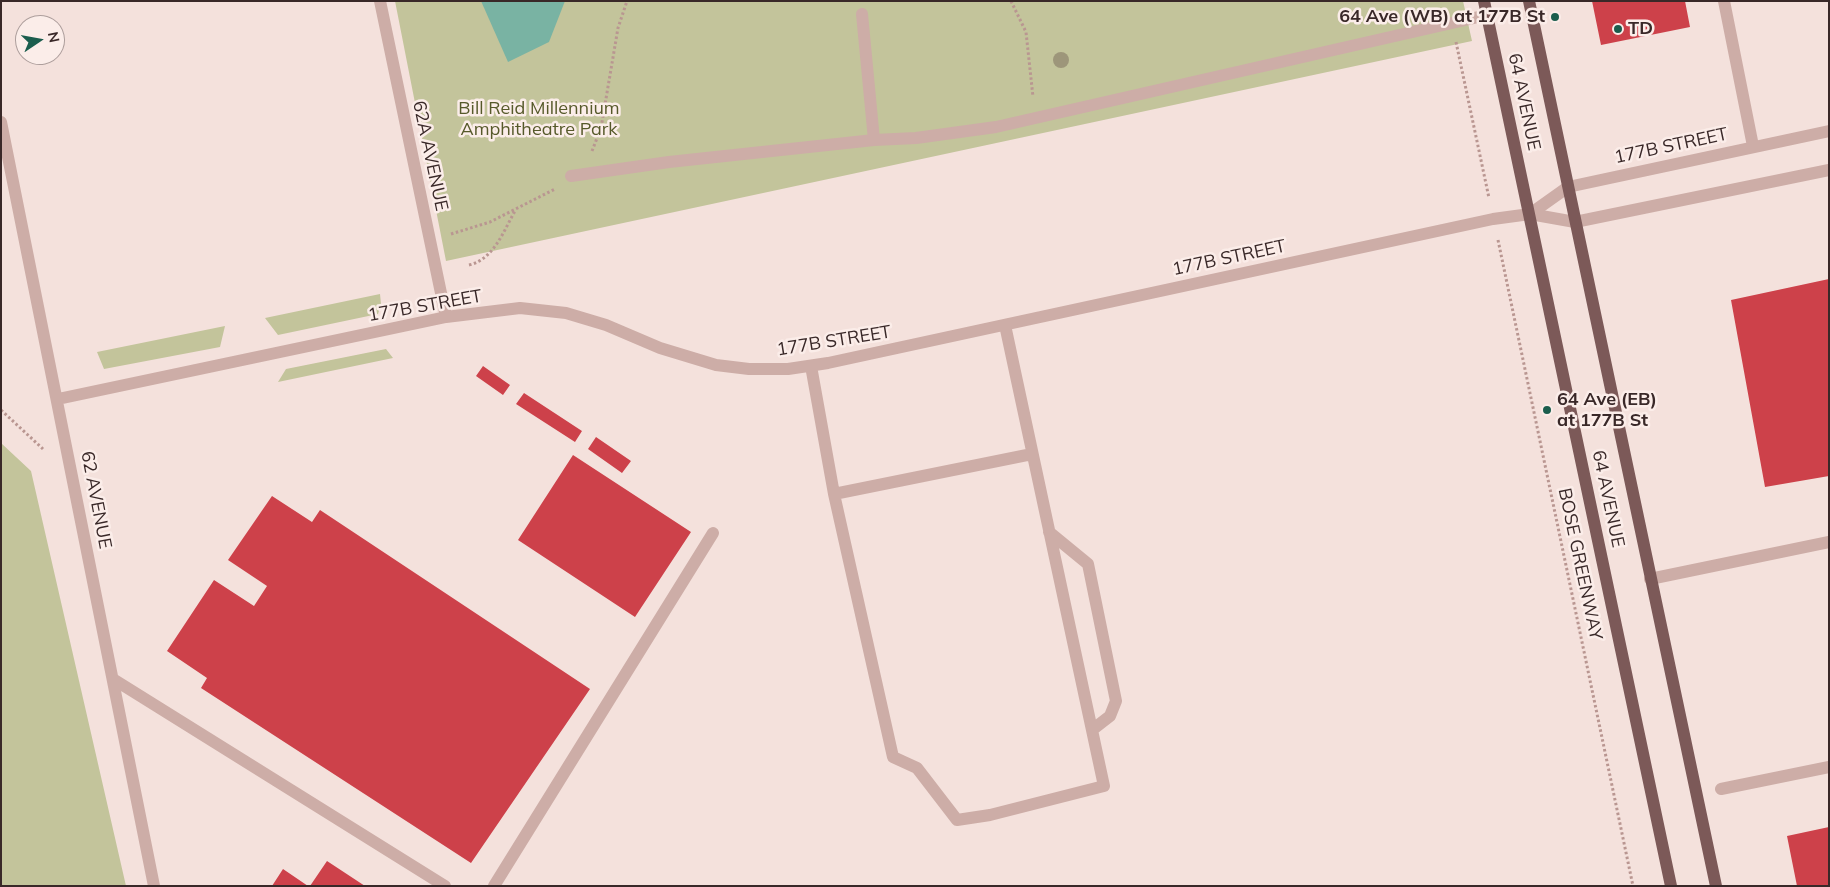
<!DOCTYPE html>
<style>
body{margin:0}
#map{position:relative;width:1830px;height:887px;overflow:hidden;background:#f4e1dc;font-family:Mulish,sans-serif}
canvas{display:block}
.frame{position:absolute;inset:0;border:2px solid #392828;pointer-events:none}
.north{position:absolute;left:15px;top:15px;width:50px;height:50px;box-sizing:border-box;background:#fbede9;border:1px solid #ad9e9c;border-radius:50%;rotate:78deg;font-size:14px;font-weight:700;line-height:20px;text-align:center;color:#392828}
.north::after{content:'';display:block;margin:auto;width:18px;height:22px;background:#1b5d4d;clip-path:polygon(50% 0,100% 100%,50% 72%,0 100%)}
</style>
<div id="map">
<canvas width="1830" height="887"></canvas>
<div class="frame"></div>
<div class="north">N</div>
</div>
<script>
const g = document.querySelector('canvas').getContext('2d');
g.lineJoin = 'round';
function fill(path, color) {
  g.fillStyle = color;
  g.fill(path, 'evenodd');
}
function strokePath(path, color, width, dash) {
  g.strokeStyle = color;
  g.lineWidth = width;
  g.lineCap = dash ? 'butt' : 'round';
  g.setLineDash(dash || []);
  g.stroke(path);
}
function write(font, color, halo, rows, align = 'center') {
  g.font = font + ' Mulish,sans-serif';
  g.lineWidth = 5;
  g.setLineDash([]);
  g.textBaseline = 'middle';
  g.strokeStyle = halo;
  g.fillStyle = color;
  for (const [text, x, y, turn = 0] of rows) {
    g.save();
    g.translate(x, y);
    g.rotate((+turn || 0) * Math.PI / 180);
    g.textAlign = isNaN(turn) ? turn : align;
    if (halo) g.strokeText(text, 0, 0);
    g.fillText(text, 0, 0);
    g.restore();
  }
}
const green = new Path2D(`
 M395,1H1463L1472,41L446,261Z
 M380,294L381,304L378,314L278,335L265,318Z
 M225,326L220,347L104,369L97,352Z
 M386,349L393,358L278,382L286,369Z
 M1,443L31,471L126,886H1Z`);
const water = new Path2D(`
 M481,1H565L549,42L508,62Z`);
const building = new Path2D(`
 M1592,1H1685L1690,27L1601,45Z
 M1829,279V476L1765,487L1731,300Z
 M483,366L510,385L503,395L476,376Z
 M524,393L582,431L575,442L516,404Z
 M596,437L631,461L622,473L588,449Z
 M573,455L691,532L635,617L518,540Z
 M272,496L312,522L320,510L590,689L471,863L201,688L207,678L167,651L214,580L254,606L267,586L228,560Z
 M1829,827V886H1797L1787,836Z
 M327,861L365,886H310Z
 M283,869L308,886H272Z`);
const path = new Path2D(`
 M1011,1L1026,32L1033,97
 M1456,42L1489,198
 M592,151L601,128L618,28L627,1
 M451,234L490,222L555,189
 M1498,240L1633,886
 M469,265C494,259 503,232 515,211
 M1,410L43,449`);
const minor = new Path2D(`
 M380,1L446,317
 M1724,1L1753,146
 M862,14L874,140L916,138L996,127L1487,15
 M1,122L154,886
 M571,176L669,162L874,140
 M1530,214L1568,187L1829,131
 M1005,325L1104,786L990,815L957,820L917,768L893,757L834,494L1032,454
 M811,366L834,494
 M58,399L446,317L520,308L566,313L606,325L660,348L716,365L749,369H788L828,363L1493,219L1530,214L1575,222L1829,170
 M1049,532L1088,564L1116,701L1110,716L1092,730
 M1650,579L1829,542
 M113,679L445,886
 M1721,789L1829,767
 M494,886L713,533`);
const major = new Path2D(`
 M1484,1L1671,886
 M1529,1L1716,886`);
const trees = [
 [1061,60]
];
const markers = [
 [1555,17,5,"#1b5d4d"],
 [1618,29,5,"#1b5d4d"],
 [1547,410,5,"#1b5d4d"]
];
const poiNames = [
 ["64 Ave (WB) at 177B St",1545,17,"right"],
 ["TD",1628,29],
 ["64 Ave (EB)",1557,400],
 ["at 177B St",1557,421]
];
const streetNames = [
 ["64 AVENUE",1524,102,78],
 ["177B STREET",1671,146,-12],
 ["62A AVENUE",430,156,78],
 ["177B STREET",1229,258,-12],
 ["177B STREET",425,306,-10],
 ["177B STREET",834,341,-9],
 ["64 AVENUE",1608,499,78],
 ["62 AVENUE",96,500,79],
 ["BOSE GREENWAY",1580,564,78]
];
const parkNames = [
 ["Bill Reid Millennium",539,109],
 ["Amphitheatre Park",539,130]
];
fill(green, '#c3c49b');
fill(water, '#79b3a3');
fill(building, '#cd414a');
strokePath(path, '#b99691', 3, [2.5, 2.5]);
strokePath(minor, '#cdada7', 12);
strokePath(major, '#7c5958', 12);
g.fillStyle = '#9d967a';
for (const [x, y] of trees) {
  g.beginPath();
  g.arc(x, y, 8, 0, 2 * Math.PI);
  g.fill();
}
for (const [x, y, r, color] of markers) {
  const dot = new Path2D();
  dot.arc(x, y, r, 0, 2 * Math.PI);
  g.fillStyle = color;
  g.fill(dot);
  strokePath(dot, '#fbede9', 2);
}
write('bold 18px', '#392828', '#fbede9', poiNames, 'left');
write('18px', '#392828', '#fbede9', streetNames);
write('18px', '#56592a', '#fbede9', parkNames);
</script>
